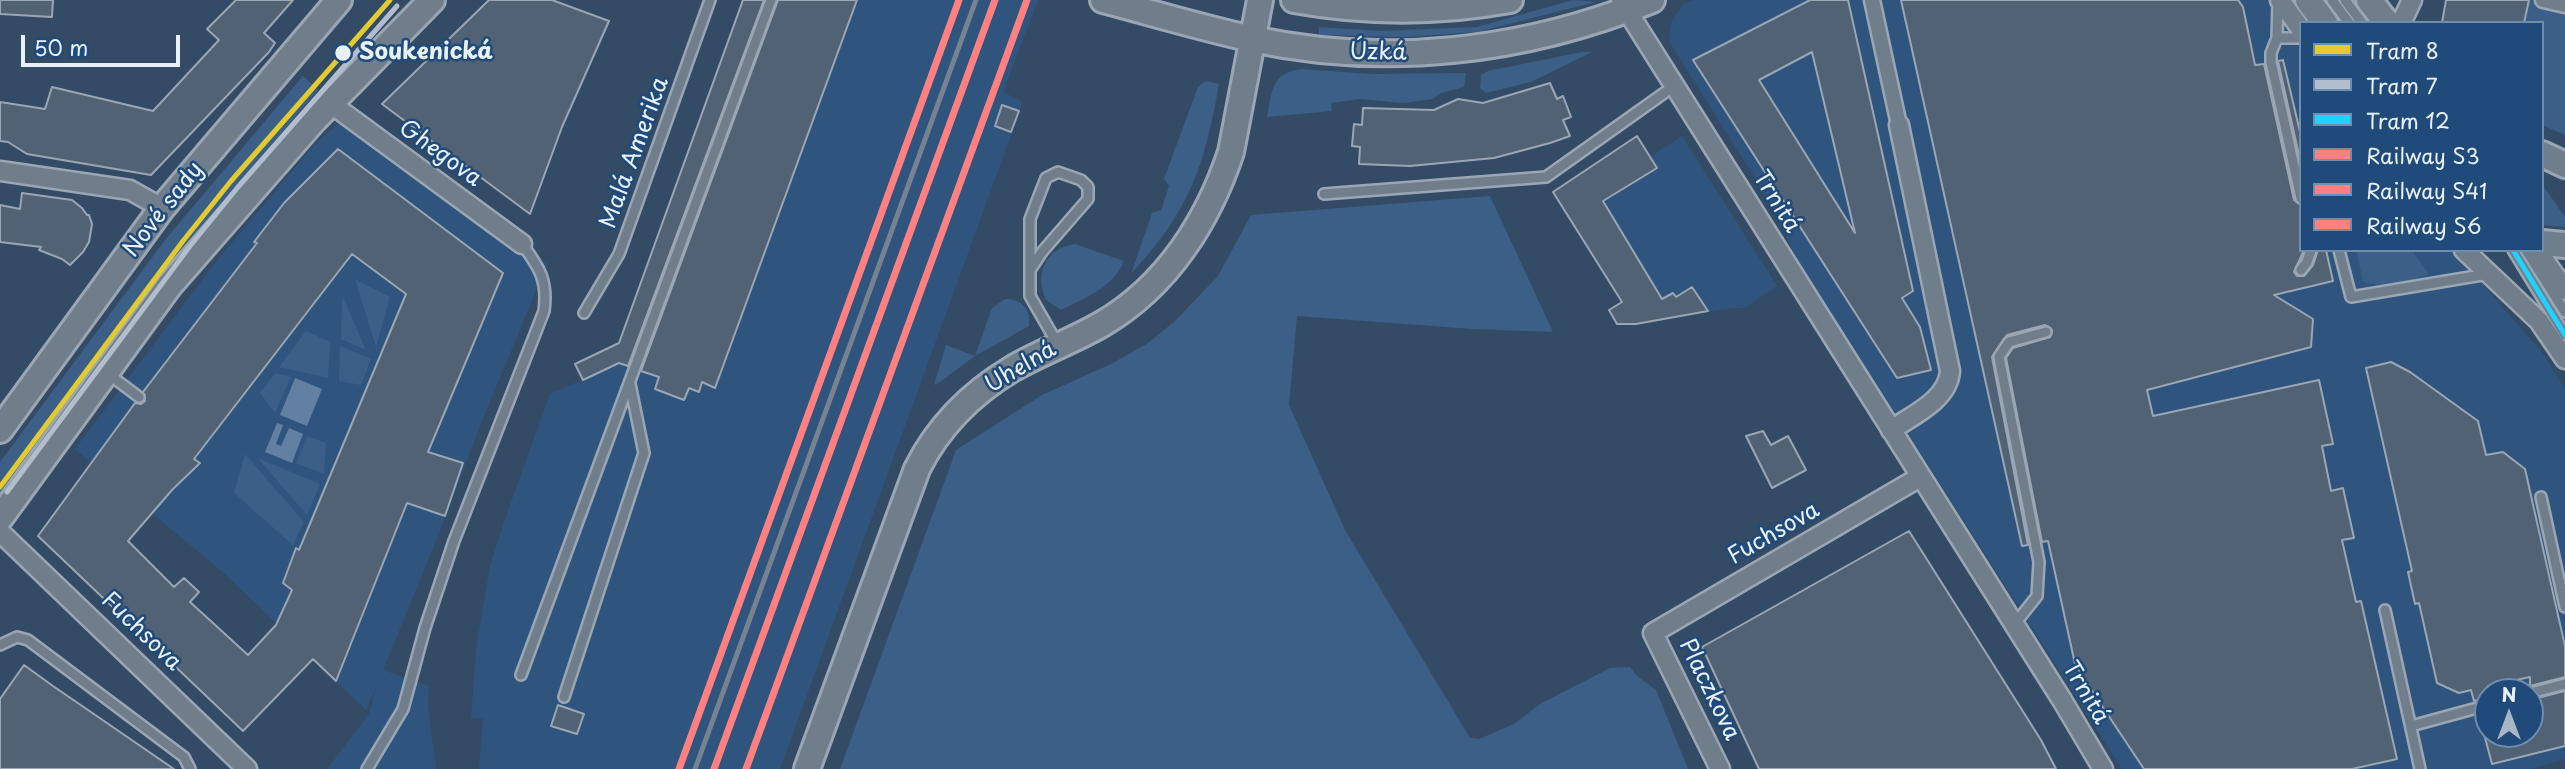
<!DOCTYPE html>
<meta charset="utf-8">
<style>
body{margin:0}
#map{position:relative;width:2565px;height:769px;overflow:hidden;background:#344b65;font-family:"Playpen Sans",sans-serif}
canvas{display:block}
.legend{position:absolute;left:2299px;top:21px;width:245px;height:231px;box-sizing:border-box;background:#1f4a7a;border:2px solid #6f8dac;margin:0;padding:9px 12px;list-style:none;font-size:21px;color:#e8f1f8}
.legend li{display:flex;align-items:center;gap:14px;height:35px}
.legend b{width:35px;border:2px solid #6f8dac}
.north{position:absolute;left:2474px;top:678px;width:70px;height:70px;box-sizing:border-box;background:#1f4a7a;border:2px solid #6f8dac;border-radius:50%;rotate:0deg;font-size:19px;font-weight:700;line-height:28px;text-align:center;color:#e8f1f8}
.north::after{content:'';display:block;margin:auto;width:24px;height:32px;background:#a9b7c5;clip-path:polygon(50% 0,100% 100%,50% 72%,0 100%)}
.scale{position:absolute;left:21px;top:35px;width:159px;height:32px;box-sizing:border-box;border:4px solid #e8f1f8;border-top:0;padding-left:9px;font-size:21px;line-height:24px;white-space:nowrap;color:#e8f1f8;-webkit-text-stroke:5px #1f4a7a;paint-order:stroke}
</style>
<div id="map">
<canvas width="2565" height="769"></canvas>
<ul class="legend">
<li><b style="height:9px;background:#e1cb31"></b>Tram 8</li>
<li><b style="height:9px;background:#b2bdcd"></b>Tram 7</li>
<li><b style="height:9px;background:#20d2ff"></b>Tram 12</li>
<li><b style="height:9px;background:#ff8080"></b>Railway S3</li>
<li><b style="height:9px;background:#ff8080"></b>Railway S41</li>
<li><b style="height:9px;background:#ff8080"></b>Railway S6</li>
</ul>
<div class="north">N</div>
<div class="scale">50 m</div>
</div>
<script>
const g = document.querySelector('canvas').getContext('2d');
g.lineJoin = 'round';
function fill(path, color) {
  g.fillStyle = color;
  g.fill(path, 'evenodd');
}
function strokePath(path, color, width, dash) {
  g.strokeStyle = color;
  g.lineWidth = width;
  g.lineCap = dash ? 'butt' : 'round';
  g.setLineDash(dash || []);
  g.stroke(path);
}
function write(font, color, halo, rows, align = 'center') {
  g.font = font + ' "Playpen Sans",sans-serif';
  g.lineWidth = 5;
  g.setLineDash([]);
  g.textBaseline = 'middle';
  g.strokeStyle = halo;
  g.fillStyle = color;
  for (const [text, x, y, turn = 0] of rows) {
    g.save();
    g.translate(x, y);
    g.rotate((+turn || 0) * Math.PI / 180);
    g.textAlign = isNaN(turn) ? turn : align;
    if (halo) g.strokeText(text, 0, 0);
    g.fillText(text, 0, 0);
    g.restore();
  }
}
const built = new Path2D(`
 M752,0H1038L1003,92L1023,102L780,769H479L483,719L471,717L476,649L490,566L506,516L550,394L620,363Z
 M1694,0H2282L2301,26V250H2453L2544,355L2565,389V759L2531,769H2122L1797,259L1772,205L1672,46L1669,38L1672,21L1683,5ZM2488,692H2530V734H2488Z
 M346,117L547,264L482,421L440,531L383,670L429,686L428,706L436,769H327L369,714L376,688L366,710L224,573L75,449L218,259L316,143Z
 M1637,136L1650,157L1682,136L1777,286L1744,308H1732L1636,324H1617L1609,310L1622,301L1553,192Z`);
const green = new Path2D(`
 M1573,0L1596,2L1477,32L1405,37L1319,35V27L1380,31L1477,27Z
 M2529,0H2565V135L2542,125V23H2524Z
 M1582,52H1592L1531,82L1486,93L1480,88L1481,75L1488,71Z
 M1301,69L1372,74L1466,73L1464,87L1441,93L1433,99L1403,103L1360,99L1331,103L1332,111L1267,117C1272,92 1271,73 1301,69Z
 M303,76L318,90L188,244L0,496V462L165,240Z
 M1206,81L1219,84C1204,168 1190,210 1131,274L1152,213L1161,210L1169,186L1164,179L1198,87Z
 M2542,184L2565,217V227L2542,225Z
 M1490,196L1553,332L1473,329L1297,316L1289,405L1345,530L1470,738L1479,739L1514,724L1540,704L1610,668L1630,667L1636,675L1656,690L1688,769H840L956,450L1042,395L1111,364L1148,343L1175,321L1218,276L1251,215Z
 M1075,244L1124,261C1114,287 1085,298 1061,310L1046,300C1034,275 1045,248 1075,244Z
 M2356,250H2412L2429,275C2408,280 2384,290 2363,281Z
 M355,279L390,297L376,347Z
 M342,295L366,350L341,339Z
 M1005,299C1022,299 1031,309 1029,326L975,356L940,382L934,385L946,345L975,356L992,308Z
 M306,331L330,342L328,378L279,367Z
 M340,346L371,359L361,385L339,381Z
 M275,373L291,377L275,413L260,393Z
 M307,436L326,443L324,474L296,463Z
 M245,454L304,522L293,545L234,493Z
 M260,459L320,484L307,515L260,461Z`);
const water = new Path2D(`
 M295,378L322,389L307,426L280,415Z
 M277,423L283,425L276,444L281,446L289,428L303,434L292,463L265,452Z`);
const building = new Path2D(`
 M0,0H53L52,17L0,14Z
 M236,0H293L264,33L275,43L269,52L151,175L27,154L8,142L0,141V102L45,109L52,87L153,111L219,40L207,29Z
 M489,0H552L609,21L562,127L530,214L382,104Z
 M743,0H764L628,366L619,363L583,380L575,364L619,343Z
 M778,0H857L715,388L702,382L699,392L689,388L684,400L655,389L659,377L641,371Z
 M1810,0H1848L1913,291L1902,298L1920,327L1931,370L1897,378L1693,60ZM1812,52L1855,233L1759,80Z
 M1901,0H2238L2243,7L2255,65L2264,64L2294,200L2301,205V250H2304L2294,272L2297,276H2304L2313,265L2318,250H2326L2333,281L2274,295L2313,319L2311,347L2147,390L2153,416L2319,380L2333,444L2322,446L2331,491L2343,488L2354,538L2342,540L2356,602L2361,601L2397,759L2352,769H2144L2102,706L2075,664L2048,541L2042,542L2006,358L2013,348L2050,337L2052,330L2045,325L2007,335L1992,357L2028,545L2022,546Z
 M2446,0H2529L2524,23H2442Z
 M2283,60L2301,136V164L2278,61Z
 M1550,83L1557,99L1563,96L1571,117L1563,120L1570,136L1550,143L1494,158L1410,166L1359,164L1360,147L1352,146L1354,124L1362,125L1363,108L1434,110L1458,99L1483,103Z
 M1002,105L1019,111L1011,132L995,126Z
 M1637,136L1657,168L1603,201L1662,299L1673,293L1676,297L1692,287L1708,311L1636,324H1617L1609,310L1622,302L1553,192Z
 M338,149L503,273L428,452L463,463L445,516L407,503L336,681L313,659L243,731L38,536L135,403L141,404L145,401L143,392L257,243L254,242L284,203ZM352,254L406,294L299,550L296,548L283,583L292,590L276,625L248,655L190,602L199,592L184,578L174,587L128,541L172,490L200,463L194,459Z
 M22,193L72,200L82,208L87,215H89L92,224L89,242L83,252L70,265L62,259L39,250L41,247L0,242V205L20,209Z
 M2391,362L2410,372L2478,421L2486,455L2503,452L2525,469L2565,646V677L2530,686V677L2488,686V698L2474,701L2471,690L2459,693L2437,683L2419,603L2415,604L2408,572L2412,571L2366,368Z
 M1763,431L1771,445L1788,436L1806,470L1772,488L1746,436Z
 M1909,531L2041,740L2056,769H1759L1702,647Z
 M24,665L53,686L174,769H0V699Z
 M2565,691V746L2492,764L2484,734H2530V700Z
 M558,705L584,714L577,734L551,726Z`);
const service = new Path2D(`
 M2332,0L2349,23
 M2345,0L2362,23
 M2278,2L2277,38L2271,53V62L2301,198
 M2277,38H2301
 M1324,194L1546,177L1674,86
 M2339,250L2351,297L2488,274
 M2513,250L2565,335
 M2526,250L2565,312
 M1030,270L1042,252L1088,199V187L1081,180L1058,172L1046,178L1030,219V296L1057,343
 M2301,270L2307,262L2311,250
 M584,313L619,254L710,0
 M107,373L139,397
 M2541,497L2565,607
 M2385,610L2420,769
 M2014,625L2037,596L2039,562L1999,357L2009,342L2046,332
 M0,645L17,637L28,640L184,757L190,769
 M521,675L771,0
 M2530,693L2565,684
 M564,697L644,453L630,384
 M2411,726L2488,705
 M367,769L403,709L425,628L454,541L544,311C548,281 540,268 522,244`);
const pedestrian = new Path2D(`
 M1872,0L1899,125
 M2543,0L2565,5`);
const minor = new Path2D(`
 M2280,0L2301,29
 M1621,1L2062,700L2103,769
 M2401,23L2412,0
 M330,103L522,244
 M0,171L130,190L162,208
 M2464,250L2539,321L2565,359
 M2537,250L2565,290
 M1891,430C1913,415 1948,400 1950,371L1899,125
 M0,532L247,769
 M1720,769L1653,633L1920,477`);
const secondary = new Path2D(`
 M1103,0C1152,13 1202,28 1252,39C1386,68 1525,52 1652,0
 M1294,0C1366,13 1438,13 1510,0
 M2308,0L2325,23
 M2369,0L2387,23
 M2542,154L2565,165
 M2542,243L2565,245
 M0,430L162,208L339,0
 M0,518L169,286L313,121L432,0
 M807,769L917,469C938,427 972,393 1012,369C1041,352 1073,341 1102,324C1167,286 1208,221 1231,152L1260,0`);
const rail = new Path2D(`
 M695,769L976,0`);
const rail1 = new Path2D(`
 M714,769L995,0`);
const rail2 = new Path2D(`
 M679,769L959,0`);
const rail3 = new Path2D(`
 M746,769L1027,0`);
const tram1 = new Path2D(`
 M0,487L183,241L231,181L390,0`);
const tram2 = new Path2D(`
 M7,492L190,246L238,187L397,6`);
const tram3 = new Path2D(`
 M2513,250L2565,335`);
const markers = [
 [343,53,9,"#e8f1f8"]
];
const stopNames = [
 ["Soukenická",359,53]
];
const streetNames = [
 ["Úzká",1378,53,1],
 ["Malá Amerika",635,153,-70],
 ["Ghegova",440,154,36],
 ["Trnitá",1776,202,58],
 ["Nové sady",164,210,-52],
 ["Uhelná",1021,368,-31],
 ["Fuchsova",1774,534,-30],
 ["Fuchsova",141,632,44],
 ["Placzkova",1709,690,64],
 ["Trnitá",2085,693,59]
];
fill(built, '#2f557f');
fill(green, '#3b5f87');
fill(water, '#6280a1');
fill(building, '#516275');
strokePath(building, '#9aa6b3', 2);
strokePath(service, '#9aa6b3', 14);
strokePath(pedestrian, '#9aa6b3', 19);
strokePath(minor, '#9aa6b3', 23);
strokePath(secondary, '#9aa6b3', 30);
strokePath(service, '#707e8c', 9);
strokePath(pedestrian, '#707e8c', 14);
strokePath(minor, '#707e8c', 18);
strokePath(secondary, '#707e8c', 24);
strokePath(rail, '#778390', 5);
strokePath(rail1, '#ff8080', 7);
strokePath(rail2, '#ff8080', 7);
strokePath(rail3, '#ff8080', 7);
strokePath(tram1, '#e1cb31', 5);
strokePath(tram2, '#b2bdcd', 5);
strokePath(tram3, '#20d2ff', 5);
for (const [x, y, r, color] of markers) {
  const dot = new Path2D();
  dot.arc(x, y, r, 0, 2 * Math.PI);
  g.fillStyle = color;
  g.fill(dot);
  strokePath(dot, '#1f4a7a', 2.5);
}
write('bold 23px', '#e8f1f8', '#1f4a7a', stopNames, 'left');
write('23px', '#e8f1f8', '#1f4a7a', streetNames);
</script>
